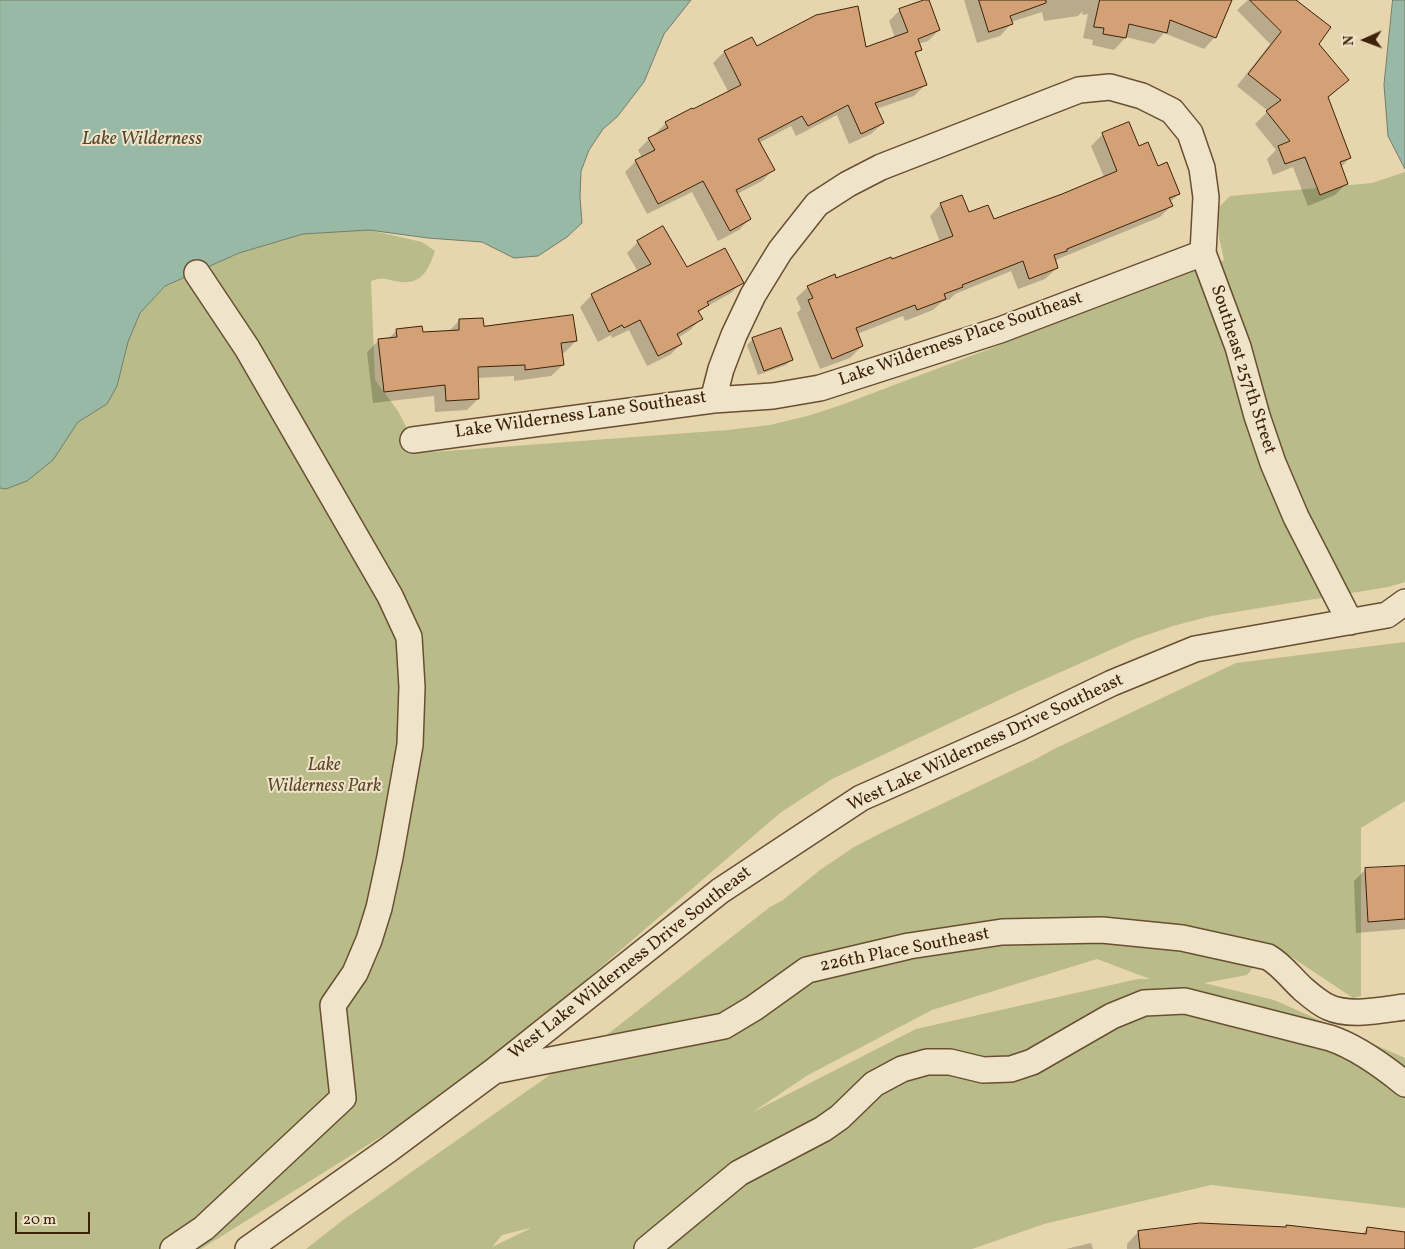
<!DOCTYPE html>
<style>
body{margin:0}
#map{position:relative;width:1405px;height:1249px;overflow:hidden;background:#e7d5ae;font-family:Vollkorn,serif}
canvas{display:block}
.north{position:absolute;left:1340px;top:15px;width:50px;height:50px;-webkit-text-stroke:4px #efe4ca;paint-order:stroke;rotate:268deg;font-size:14px;font-weight:700;line-height:20px;text-align:center;color:#3d2209}
.north::after{content:'';display:block;margin:auto;width:18px;height:22px;background:#3d2209;clip-path:polygon(50% 0,100% 100%,50% 72%,0 100%)}
.scale{position:absolute;left:15px;top:1212px;width:75px;height:22px;box-sizing:border-box;border:2px solid #3d2209;border-top:0;padding-left:6px;font-size:15px;line-height:18px;white-space:nowrap;color:#3d2209;-webkit-text-stroke:4px #efe4ca;paint-order:stroke}
</style>
<div id="map">
<canvas width="1405" height="1249"></canvas>
<div class="north">N</div>
<div class="scale">20 m</div>
</div>
<script>
const g = document.querySelector('canvas').getContext('2d');
g.lineJoin = 'round';
function fill(path, color) {
  g.fillStyle = color;
  g.fill(path, 'evenodd');
}
function strokePath(path, color, width, dash) {
  g.strokeStyle = color;
  g.lineWidth = width;
  g.lineCap = dash ? 'butt' : 'round';
  g.setLineDash(dash || []);
  g.stroke(path);
}
function write(font, color, halo, rows, align = 'center') {
  g.font = font + ' Vollkorn,serif';
  g.lineWidth = 4;
  g.setLineDash([]);
  g.textBaseline = 'middle';
  g.strokeStyle = halo;
  g.fillStyle = color;
  for (const [text, x, y, turn = 0] of rows) {
    g.save();
    g.translate(x, y);
    g.rotate((+turn || 0) * Math.PI / 180);
    g.textAlign = isNaN(turn) ? turn : align;
    if (halo) g.strokeText(text, 0, 0);
    g.fillText(text, 0, 0);
    g.restore();
  }
}
const green = new Path2D(`
 M1405,172V582L1388,587L1211,616L1173,626L1135,639L1018,691L832,779L780,813L493,1060L411,1118L201,1249H0V488L6,489L27,481L53,460L78,422L107,404L123,363L128,342L140,313L165,286L239,253L303,234L362,229L369,230L422,242L435,251C429,268 423,284 401,282C389,281 384,276 371,281L375,380L398,411L420,453L728,430L770,425L811,415L844,404L1224,260L1219,237L1218,208L1230,196L1372,183Z
 M1405,642V801L1361,828V996L1353,998L1272,944L1247,975L1204,983L1274,1000L1405,1058V1208L1211,1185L1044,1224L972,1249H306L343,1220L604,1037L770,907L783,900L820,870L854,847L883,832L1036,759L1052,750L1236,663ZM1097,959L1150,979H1138L916,1029L753,1112L808,1075L932,1010ZM530,1228L529,1229L492,1247L502,1235Z`);
const water = new Path2D(`
 M0,0H691L664,34L644,82L617,117L603,129L589,150L581,171L580,197L582,223L567,237L538,256L514,258L482,242L428,238L369,230L303,234L239,253L165,286L140,313L128,342L117,386L107,404L78,422L53,460L27,481L6,489L0,488Z
 M1393,0H1405V169L1388,136L1384,85Z`);
const shadow = new Path2D(`
 M964,0H1231L1215,37L1204,49L1164,33L1154,44L1126,37L1114,50L1092,45L1093,40L1083,38L1088,14L1082,15L1083,11L1078,16L1044,21L1042,12L1011,22V24L1000,36L977,43Z
 M1248,0H1299L1297,2L1318,44L1347,80L1327,99L1350,158L1340,168L1346,184L1335,195L1308,206L1293,167L1273,175L1267,159L1276,150L1255,124L1268,111L1237,86L1270,44L1237,10Z
 M900,10L939,30L928,41L918,44L920,50L915,55L925,85L914,96L876,109L883,123L871,134L849,144L837,115L796,136L791,126L759,143L773,170L762,181L737,194L750,219L739,230L718,241L692,192L647,214L625,172L636,161L642,158L638,150L649,139L655,135V134L666,123L729,93L713,63L724,52L751,38L756,48L866,49L895,38L889,21Z
 M1103,134L1139,147L1158,167L1179,194L1170,202L1171,206L1160,217L1058,259L1055,262L1057,268L1045,279L1018,289L1011,271L955,294L950,299L942,302L933,310L905,321L903,316L857,334L862,346L850,358L820,369L797,313L801,309L796,298L808,287L835,279L940,242L930,216L941,204L993,220L1062,195L1104,177L1091,146Z
 M638,242L687,269L742,282L731,293L704,308L698,313L701,319L690,330L678,338L681,344L670,355L647,366L629,330L612,338L611,335L598,342L580,307L591,296L638,272L627,253Z
 M459,321L482,328L576,341L564,353H561L563,365L551,376L514,381V376L477,378L478,399L467,410L435,412L434,396L373,403L367,352L379,340L388,339L397,330L422,333L448,332Z
 M753,339L791,360L786,365L758,375L747,345Z
 M1405,867V929L1356,933L1354,881L1366,869Z
 M1368,1228L1405,1233V1249H1127V1244L1138,1232L1361,1235Z
 M1091,1243L1093,1249H1066Z`);
const building = new Path2D(`
 M924,0H929L940,30L918,39L922,50L915,52L927,85L875,103L884,123L861,134L848,105L808,126L802,116L758,139L775,170L736,190L751,219L730,231L703,181L658,204L635,160L655,150L648,138L668,128L665,122L692,108L693,109L741,85L724,51L752,37L757,46L816,15L858,6L866,47L908,32L899,9Z
 M979,0H1046V3L1010,16L1013,24L989,32Z
 M1100,0H1232L1216,38L1170,20L1167,33L1129,24L1126,38L1103,34L1104,28L1094,27Z
 M1250,0H1296L1331,27L1319,44L1349,80L1328,97L1351,158L1340,162L1348,184L1320,195L1305,157L1285,164L1278,146L1290,141L1266,111L1281,100L1248,74L1281,32Z
 M1129,122L1139,146L1148,142L1158,166L1167,162L1180,194L1169,198L1173,206L1067,249V251L1054,255L1058,268L1029,279L1023,261L962,285L963,287L944,294L946,299L917,310L915,305L856,328L863,346L832,359L808,300L813,298L807,286L835,274L836,278L891,257L892,259L953,236L940,203L962,195L969,212L988,205L994,219L1062,194L1117,171L1102,133Z
 M663,226L687,267L725,248L744,283L707,302L709,305L698,311L703,319L677,334L682,344L658,356L640,320L624,328L622,325L609,332L591,294L651,264L637,241Z
 M573,315L577,341L561,343L564,365L525,370V365L478,367L479,399L446,401L445,385L384,392L378,339L397,337L396,329L422,326L423,332L459,330V319L483,318L484,326Z
 M781,328L793,360L764,371L752,338Z
 M1405,866V919L1368,922L1365,868Z
 M1200,1223L1286,1227V1225L1366,1234L1367,1227L1405,1232V1249H1140L1138,1231Z`);
const minor = new Path2D(`
 M713,400L773,396L820,388L1000,330L1203,253
 M413,440L713,400L721,369L734,335L753,295L780,251L817,204L848,184L881,167L1079,90L1110,87L1142,96L1172,111L1190,133L1202,168L1206,197L1203,253L1238,347L1257,416L1273,463L1296,517L1350,622
 M499,1070L724,1026L754,1008L807,970L909,946L1002,932L1102,930L1182,938L1268,957C1282,965 1291,978 1303,989C1310,995 1319,1003 1328,1007C1349,1017 1382,1010 1405,1007
 M173,1249L204,1228L343,1098L333,1005L355,973L369,940L379,908L390,857L410,745L412,687L409,637L390,596L247,348L197,273
 M248,1249L388,1150L494,1071L720,891L861,798L1019,728L1112,683L1195,649L1387,615L1405,602
 M647,1249L739,1173L823,1129L840,1117L874,1084L902,1069L927,1062H950L983,1070L1011,1069L1032,1062L1112,1016L1144,1003L1185,1001L1330,1038C1357,1047 1383,1066 1405,1084`);
const streetNames = [
 ["Lake Wilderness Place Southeast",961,340,-19],
 ["Southeast 257th Street",1242,370,72],
 ["Lake Wilderness Lane Southeast",581,416,-8],
 ["West Lake Wilderness Drive Southeast",986,744,-25],
 ["226th Place Southeast",905,951,-11],
 ["West Lake Wilderness Drive Southeast",631,964,-38]
];
const parkNames = [
 ["Lake",324,767],
 ["Wilderness Park",324,788]
];
const waterNames = [
 ["Lake Wilderness",142,141]
];
fill(green, '#b9bc88');
fill(water, '#98b9a6');
strokePath(water, '#747d67', 1);
fill(shadow, '#0003');
fill(building, '#d4a076');
strokePath(building, '#3d2209', 1);
strokePath(minor, '#684f32', 28);
strokePath(minor, '#efe4ca', 25);
write('18px', '#3d2209', '#efe4ca', streetNames);
write('italic 18px', '#5c4829', '#efe4ca', parkNames);
write('italic 19px', '#544830', '#efe4ca', waterNames);
</script>
